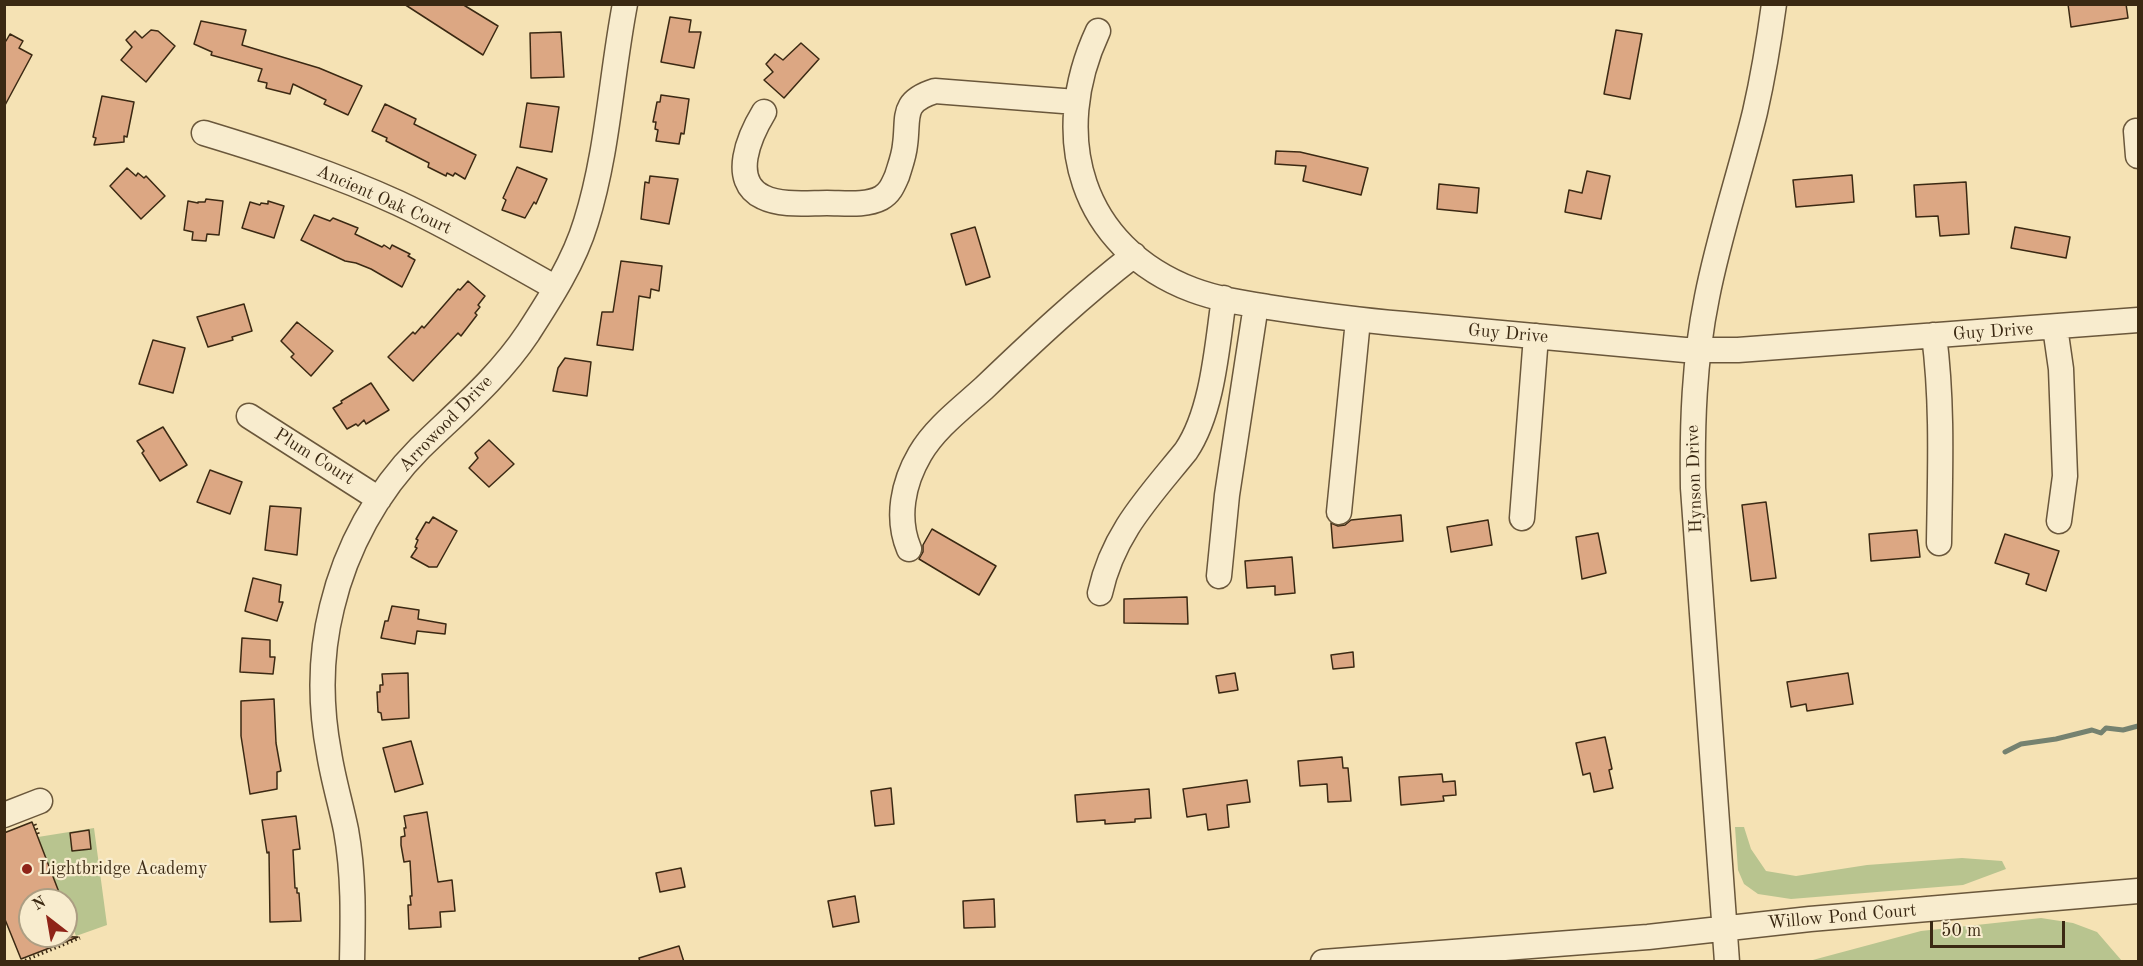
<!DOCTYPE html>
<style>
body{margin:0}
#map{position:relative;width:2143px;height:966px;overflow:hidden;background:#f5e2b4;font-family:"Old Standard TT",serif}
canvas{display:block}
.frame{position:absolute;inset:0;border:6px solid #3b2913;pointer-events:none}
.north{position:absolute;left:18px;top:888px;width:60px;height:60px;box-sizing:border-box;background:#f8ecce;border:2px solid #ac9e83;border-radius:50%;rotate:329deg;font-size:16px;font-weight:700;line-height:24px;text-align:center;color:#3b2913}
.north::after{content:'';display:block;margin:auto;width:21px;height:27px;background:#8f2418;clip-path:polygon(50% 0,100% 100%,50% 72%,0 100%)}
.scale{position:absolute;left:1930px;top:921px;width:135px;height:27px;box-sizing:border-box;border:3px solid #3b2913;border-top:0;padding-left:8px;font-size:18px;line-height:21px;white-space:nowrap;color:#3b2913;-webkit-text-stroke:4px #f8ecce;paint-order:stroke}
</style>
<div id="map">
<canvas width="2143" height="966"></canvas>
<div class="frame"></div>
<div class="north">N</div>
<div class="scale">50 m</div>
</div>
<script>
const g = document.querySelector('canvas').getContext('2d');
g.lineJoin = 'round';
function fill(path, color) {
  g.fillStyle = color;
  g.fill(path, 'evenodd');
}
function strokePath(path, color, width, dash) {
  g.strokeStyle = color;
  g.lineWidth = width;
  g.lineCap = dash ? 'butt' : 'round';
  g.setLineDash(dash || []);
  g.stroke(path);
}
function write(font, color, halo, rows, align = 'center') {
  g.font = font + ' "Old Standard TT",serif';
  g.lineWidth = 4.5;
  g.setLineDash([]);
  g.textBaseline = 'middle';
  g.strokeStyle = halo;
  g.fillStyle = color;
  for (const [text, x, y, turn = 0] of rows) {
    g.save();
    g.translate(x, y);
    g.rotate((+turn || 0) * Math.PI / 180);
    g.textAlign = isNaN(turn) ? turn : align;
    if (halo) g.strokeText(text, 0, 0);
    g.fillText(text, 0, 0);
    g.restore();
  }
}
const green = new Path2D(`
 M1735,827H1744L1751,849L1766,871L1796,876L1867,865L1962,858L2002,861L2006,869L1963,885L1791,899L1758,894L1744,884L1738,870Z
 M94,828L107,925L76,936L66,910V900H62L38,837Z
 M2041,918L2073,923L2097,932L2122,961H1809L1921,931Z`);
const stream = new Path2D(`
 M2005,752L2021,744L2056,739L2092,730L2101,733L2106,728L2123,730L2138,726`);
const building = new Path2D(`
 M404,4H462L498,26L483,55Z
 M2068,4H2126L2128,18L2071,27Z
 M670,17L691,20L689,32H701L694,68L661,62Z
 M201,21L246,30L242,45L319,68L362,86L348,115L324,104L326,100L293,84L290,94L266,88L267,83L258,81L262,69L211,55L212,52L194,44Z
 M151,30L158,31L175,46L146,82L121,60L132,47L126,40L135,31L142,38Z
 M1616,30L1642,34L1630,99L1604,94Z
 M561,32L564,77L531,78L530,33Z
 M10,34L23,41L19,48L32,55L4,107V40L6,41Z
 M801,43L819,59L784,98L764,80L773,72L766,64L775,54L783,60Z
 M661,95L689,99L684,134L681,133L679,144L656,141L658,130L655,129L656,122H653L657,102H660Z
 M102,96L134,102L127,137L124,136V142L94,145L96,138L93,137Z
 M527,103L559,107L552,152L520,147Z
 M385,104L416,119L414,124L476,155L465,179L455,173L453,176L447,173L446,176L428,167L429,163L386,141L387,138L372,131Z
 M1276,151L1300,152L1368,168L1361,195L1303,181L1306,166L1275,164Z
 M517,167L547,179L536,204L534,202L525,218L502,210L506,200L503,198Z
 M127,168L136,176L138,173L144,178L146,176L165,196L141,219L110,186Z
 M1587,171L1610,176L1601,219L1565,212L1569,190L1582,193Z
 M1852,175L1854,202L1796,207L1793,180Z
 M650,176L678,179L669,224L641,219L645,182L649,183Z
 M1966,182L1969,234L1940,236L1938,216L1916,217L1914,185Z
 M1439,184L1479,188L1477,213L1437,209Z
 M206,199L223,201L219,235L207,234L206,241L192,240L193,232L184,230L188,201L198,203V202H205Z
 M268,201L284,206L274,238L242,228L250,202L260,205L261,203L268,204Z
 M314,215L330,221L333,218L358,228L355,234L382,247L384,245L390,249L392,245L410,254L408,256L415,260L402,287L371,269L356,263L345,261L301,240Z
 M975,227L990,277L966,285L951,234Z
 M2015,227L2070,237L2066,258L2011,248Z
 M621,261L662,266L659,291L651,289L650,298L639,296L633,350L597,345L602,312H613Z
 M468,281L485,296L478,305L480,307L475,313L477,315L461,336L458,333L413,381L388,357L413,332L415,334L422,326L424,328L458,289L460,290Z
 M244,304L252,331L232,337L233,340L208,347L197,317Z
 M297,322L333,351L311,376L291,357L294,354L281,341Z
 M153,340L185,348L173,393L139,384Z
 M565,358L591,362L587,396L553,391L558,368Z
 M371,383L389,410L366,424L364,420L358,426L356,424L347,429L333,408L342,403L341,401Z
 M163,427L187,465L160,481L142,453L144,451L137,441Z
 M489,440L514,464L489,487L469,468L478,458L475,453Z
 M210,470L242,482L230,514L197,502Z
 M1766,502L1776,578L1751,581L1742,505Z
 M270,506L301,508L297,555L265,550Z
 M1401,515L1403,541L1333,548L1331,523L1338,526L1345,525L1351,520Z
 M433,517L457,531L437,567H429L411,557L417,548L415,547L418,540L416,539L426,522L429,523Z
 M1488,520L1492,545L1451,552L1447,527Z
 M932,529L996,566L979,595L919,559L923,552V545Z
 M1917,530L1920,557L1871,561L1869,534Z
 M1598,533L1606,573L1582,579L1576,537Z
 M2005,534L2059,551L2046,591L2026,584L2029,574L1995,563Z
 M1292,557L1295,593L1275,595V586L1247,588L1245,561Z
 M253,578L281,585L279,602H283L277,621L245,611Z
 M1187,597L1188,624L1124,623V599Z
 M392,606L419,610L418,619L446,624L445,634L417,631L415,644L381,638L385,621H388Z
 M242,638L270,640V657H275L273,674L240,672Z
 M1353,652L1354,667L1333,669L1331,655Z
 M408,673L409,718L382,720L381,713L378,712L377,692H380V685H383L382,674Z
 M1235,673L1238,690L1219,693L1216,676Z
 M1848,673L1853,704L1807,711L1806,704L1791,707L1787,682Z
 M274,699L276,743L281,771L277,772V789L250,794L241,736V701Z
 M1605,737L1612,769L1609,770L1613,788L1594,792L1590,773L1583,775L1576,743Z
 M411,741L423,784L395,792L383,748Z
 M1342,757L1343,768H1348L1351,801L1328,802L1327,784L1300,786L1298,761Z
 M1442,774L1443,782L1455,781L1456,795L1443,796L1444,801L1401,805L1399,777Z
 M1247,780L1250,802L1227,805L1229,827L1208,830L1206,814L1187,817L1183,789Z
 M891,788L894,824L875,826L871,791Z
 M1149,789L1151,818L1135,819V822L1105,824V820L1077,822L1075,795Z
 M427,812L438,882L452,880L455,911L440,912L441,927L409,929L408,905H411L410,896H412L410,861L404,862L401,845V837L405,836L404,828H406L404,816Z
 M296,816L300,849L293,850L295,888H297V893H299L301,921L270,922L269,852L267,853L262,820Z
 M32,822L62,900H30V936L78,937L21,959L4,917V833Z
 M89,830L91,849L72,851L70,833Z
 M681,868L685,887L660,892L656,873Z
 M855,896L859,922L833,927L828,901Z
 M994,899L995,927L964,928L963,901Z
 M679,946L684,962H640L639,958Z`);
const path = new Path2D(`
 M35,824L39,836
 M21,962L80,938`);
const minor = new Path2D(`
 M1098,31C1049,136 1080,247 1193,290C1217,299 1243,303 1268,307C1313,314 1358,320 1404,324C1497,333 1591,341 1685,350H1738L2138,320
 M764,112C750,135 729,181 763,197C781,206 807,203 827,203C844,203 866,206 881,198C890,193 893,185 897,176C900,166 904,156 905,145C909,117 900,102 935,91L1076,102
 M2136,131L2138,156
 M204,133C270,153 335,174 398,203C452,228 504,259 556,288
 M2055,327L2061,369L2065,476L2059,521
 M1934,335C1943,404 1940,473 1939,543
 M249,416L379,499
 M1339,512L1358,320
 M1522,518L1536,336
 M909,549C896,518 903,483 920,454C935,428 962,408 984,388C1032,342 1081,296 1134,255
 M1219,576L1227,495L1256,305
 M1100,593C1113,533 1149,497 1186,451C1213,411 1217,346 1224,298
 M4,815L40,801
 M352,962C353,918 354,874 346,830C341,805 333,779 329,753C320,705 320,655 332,607C346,548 377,491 420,448C458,411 498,378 528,333C550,299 574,262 586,222C608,152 611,77 625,4
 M1323,962L1648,937L1810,919L2138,891
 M1727,962L1693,488C1692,424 1694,361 1707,297C1719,235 1740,174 1755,112C1763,77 1769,41 1774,4`);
const markers = [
 [27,869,6,"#8f2418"]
];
const streetNames = [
 ["Ancient Oak Court",384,200,24],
 ["Guy Drive",1993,332,-4],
 ["Guy Drive",1508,334,5],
 ["Arrowood Drive",446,424,-46],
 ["Plum Court",314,457,32],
 ["Hynson Drive",1695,479,-92],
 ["Willow Pond Court",1842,917,-5]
];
const poiNames = [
 ["Lightbridge Academy",39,869]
];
fill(green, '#b8c48f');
strokePath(stream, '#758270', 5);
fill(building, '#dca783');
strokePath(building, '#3b2913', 1.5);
strokePath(minor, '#6a573b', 27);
strokePath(path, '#3b2913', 3, [1.5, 3]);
strokePath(minor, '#f8ecce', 24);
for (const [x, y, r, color] of markers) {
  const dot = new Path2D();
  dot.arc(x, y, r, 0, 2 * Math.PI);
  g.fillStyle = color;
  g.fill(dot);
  strokePath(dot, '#f8ecce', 2);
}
write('18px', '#3b2913', '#f8ecce', streetNames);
write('18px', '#3b2913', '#f8ecce', poiNames, 'left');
</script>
